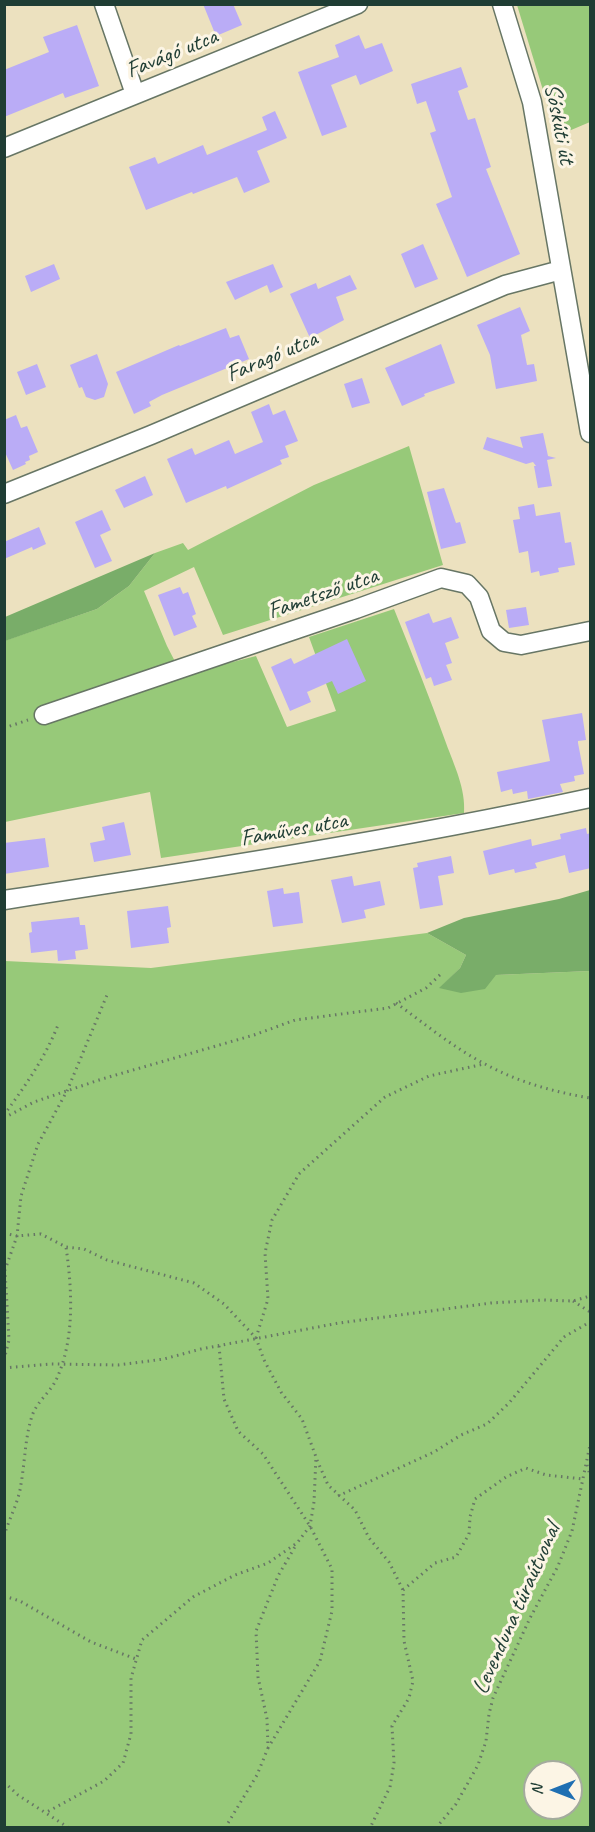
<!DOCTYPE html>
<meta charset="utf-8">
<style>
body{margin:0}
#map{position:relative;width:595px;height:1832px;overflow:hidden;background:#ece1bf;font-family:Caveat,sans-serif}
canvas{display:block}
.frame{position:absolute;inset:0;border:6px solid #1f3d34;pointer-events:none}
.north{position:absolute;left:523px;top:1760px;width:60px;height:60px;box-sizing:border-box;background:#fcf5e5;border:2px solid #a4ab9e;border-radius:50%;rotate:270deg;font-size:16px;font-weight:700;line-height:24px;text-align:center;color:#1f3d34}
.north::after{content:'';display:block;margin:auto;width:21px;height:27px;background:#1f6fb2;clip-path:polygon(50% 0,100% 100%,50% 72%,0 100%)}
</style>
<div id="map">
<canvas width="595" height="1832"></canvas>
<div class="frame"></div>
<div class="north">N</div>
</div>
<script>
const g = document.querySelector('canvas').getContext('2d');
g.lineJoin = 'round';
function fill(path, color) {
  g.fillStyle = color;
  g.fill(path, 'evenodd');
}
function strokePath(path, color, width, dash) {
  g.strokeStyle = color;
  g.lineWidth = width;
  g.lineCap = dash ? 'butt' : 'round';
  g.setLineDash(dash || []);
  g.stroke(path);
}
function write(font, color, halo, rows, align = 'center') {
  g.font = font + ' Caveat,sans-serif';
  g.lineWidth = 6;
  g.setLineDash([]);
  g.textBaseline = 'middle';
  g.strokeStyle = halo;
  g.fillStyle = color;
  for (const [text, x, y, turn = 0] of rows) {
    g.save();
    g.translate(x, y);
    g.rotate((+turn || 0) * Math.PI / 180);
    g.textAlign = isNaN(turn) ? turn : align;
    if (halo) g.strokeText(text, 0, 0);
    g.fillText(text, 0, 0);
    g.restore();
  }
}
const green = new Path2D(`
 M517,5H590V122L557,136Z
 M409,446L443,565L223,635L194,567L144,591L167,646L182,675L256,656L287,727L336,711L309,637L394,609C412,654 430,698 446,743C454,765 466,789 464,813L161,858L150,792L5,822L4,641L97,609L129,586L155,553L183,543L188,550L314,485Z
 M427,933L466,955L460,968L440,988L496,975L590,971V1827L5,1828V961L151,968ZM535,1772H571V1808H535Z`);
const forest = new Path2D(`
 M155,553L129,586L97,609L5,641V617Z
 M590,890V971L496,975L485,989L461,993L439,988L460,968L466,955L427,933L464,918L559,899Z`);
const building = new Path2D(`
 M203,4H233L242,25L216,36Z
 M77,25L99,86L65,98L63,93L4,117V70L49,52L43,37Z
 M359,35L365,49L382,43L393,71L360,85L356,75L331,85L347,127L322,136L298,72L339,57L335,45Z
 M461,67L468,87L458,91L468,120L475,118L491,167L486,169L520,254L467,277L436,204L452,197L430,133L436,131L426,101L417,104L411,84Z
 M275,111L287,138L257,151L270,182L244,193L237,177L193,194L192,192L146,210L129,167L155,157L158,164L203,145L207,155L267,130L262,117Z
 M423,244L438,279L415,288L401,254Z
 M54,264L60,279L31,292L25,276Z
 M273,264L283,287L270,293L267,285L235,300L226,282Z
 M350,275L357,289L336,297L344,320L310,338L290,294L316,283L318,289Z
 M520,307L530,331L521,335L527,365L534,364L537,381L496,389L490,355L477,325Z
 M226,328L230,338L239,335L249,359L162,395L149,402L151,406L134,414L116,372L179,345L180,346Z
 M441,344L455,383L424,394L425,396L402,406L385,368Z
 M97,354L108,384L104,397L95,400L86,397L82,387L79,388L70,365Z
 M37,364L46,387L26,395L17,372Z
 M362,378L370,403L352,408L344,384Z
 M269,404L273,415L285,410L298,441L285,446L289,457L280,460L282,464L227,489L226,486L186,503L167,459L192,448L195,455L229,440L235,454L263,442L251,412Z
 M16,415L21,428L27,426L38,452L29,456L30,460L25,462L26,464L13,470L4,450V420Z
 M543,433L548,456L556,458L547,460L552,486L538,488L534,466H536L533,462L526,464L483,449L487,437L523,448L520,437Z
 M145,476L153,495L124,508L115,490Z
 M444,488L456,523L460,522L466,543L441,549L427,492Z
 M534,504L536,516L560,512L565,543L571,542L575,565L558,568L559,572L540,576L539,571L531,573L528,551L519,553L513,520L520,519L518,507Z
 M102,510L111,530L100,535L112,561L95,568L75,522Z
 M39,527L46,544L33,550L32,547L4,559V542Z
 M180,587L183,594L188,592L196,614L192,616L197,627L174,636L158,595Z
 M526,607L529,625L509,628L506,610Z
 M429,613L433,623L451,617L459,638L445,643L452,663L446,665L452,680L434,686L431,677L426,679L405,622Z
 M347,639L366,681L338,694L332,681L307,692L311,702L290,711L271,667L291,658L294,664Z
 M582,713L586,740L578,741V743L584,774L574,776L575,781L560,784L563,792L528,799L527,791L513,794L512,789L501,792L497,772L550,761L542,720Z
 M124,822L131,855L94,862L90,843L105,840L102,827Z
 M586,828L587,834L591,833V868L569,873L565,855L535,863L537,868L515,873L514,869L489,875L483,851L531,839L532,846L561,839L560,834Z
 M45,838L49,867L4,874V843Z
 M451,856L454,873L438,876L443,905L420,909L413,868L418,867L417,863Z
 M352,876L354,886L380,881L385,905L364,910L366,918L342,923L331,880Z
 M283,888L284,894L299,892L303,923L273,927L267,891Z
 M168,906L171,927L167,928L169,943L131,948L127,911Z
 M79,917L80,925H85L88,949L75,951L76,959L58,961L57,950L31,953L29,933L32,932L31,922Z`);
const path = new Path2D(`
 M4,728L28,720
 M396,1003C425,1024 454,1048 485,1064C518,1082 554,1092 590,1098
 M4,1115C25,1086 45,1058 58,1025
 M4,1118L34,1102L102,1079L254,1035L295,1020L388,1008L426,988L442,973
 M4,1233L17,1236L41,1234L66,1247L84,1249L107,1260L194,1283L224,1304L256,1338L264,1360L281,1392L302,1419L316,1457L314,1502L310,1526L297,1543L268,1563L235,1575L193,1597L142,1640L131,1678V1734L123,1763L104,1781L47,1812
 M573,1301L590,1312
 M256,1338L268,1299L265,1253L272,1220L299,1174L385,1097L429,1076L484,1064
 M219,1346L224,1399L238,1431L263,1454L310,1526L332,1569V1611L320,1661L268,1748
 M4,1360L9,1340L5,1270L17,1236L21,1196L38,1144L67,1091L107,995
 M4,1368L51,1364L118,1365L164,1359L201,1349L339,1323L491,1303L544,1300L573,1301L590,1296
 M317,1460L328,1485L355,1510L369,1538L389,1562L403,1590L404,1641L413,1681L409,1698L392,1726L394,1763L390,1787L370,1828
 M587,1465L590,1475
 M338,1496L434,1452L461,1435L487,1424L509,1403L564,1337L590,1322
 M4,1536C9,1519 19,1501 21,1484C25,1461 25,1438 32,1416C37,1401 51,1392 57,1378C75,1338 72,1289 66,1247
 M403,1590L435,1563L456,1557L469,1534L470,1517L475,1499L506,1477L526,1468L546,1475L583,1479
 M4,1596L20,1601L91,1642L136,1659
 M4,1782L18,1795L69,1828
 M225,1828L257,1775L268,1748L267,1719L258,1677L256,1631L278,1576L296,1545
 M436,1828L456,1804L478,1765L486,1741L489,1714L493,1698L530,1618L558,1566L572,1531L590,1445`);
const minor = new Path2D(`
 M104,4L135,94
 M502,4L532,102L590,433
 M4,148L358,4
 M4,494L151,435L505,285L561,270
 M44,715L356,609L441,578L467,584L479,597L491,631L504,642L521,645L590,631
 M4,900C201,870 396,840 590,798`);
const streetNames = [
 ["Favágó utca",172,54,-22],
 ["Sóskúti út",559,124,79],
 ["Faragó utca",272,357,-23],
 ["Fametsző utca",323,594,-19],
 ["Faműves utca",294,830,-10],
 ["Levenduna túraútvonal",517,1609,-66]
];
fill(green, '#97c979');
fill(forest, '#79ad69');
fill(building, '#baacf6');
strokePath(minor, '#677665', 21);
strokePath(path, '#677665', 3, [1.5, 4.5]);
strokePath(minor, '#fff', 18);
write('24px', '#1f3d34', '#fcf5e5', streetNames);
</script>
